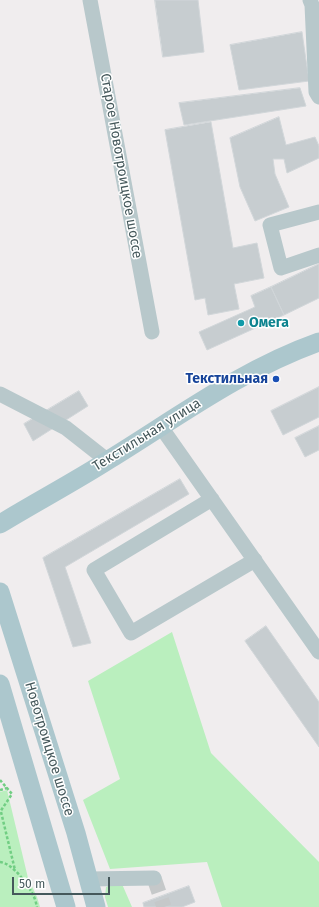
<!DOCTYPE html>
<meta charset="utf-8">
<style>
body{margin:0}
#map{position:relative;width:319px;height:907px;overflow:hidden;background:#f0edee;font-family:"Fira Sans",sans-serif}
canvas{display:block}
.scale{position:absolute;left:12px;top:877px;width:98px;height:18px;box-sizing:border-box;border:2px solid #45585b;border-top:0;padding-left:5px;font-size:12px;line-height:14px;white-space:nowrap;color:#45585b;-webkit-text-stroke:3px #fff;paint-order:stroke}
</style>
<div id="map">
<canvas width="319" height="907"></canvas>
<div class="scale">50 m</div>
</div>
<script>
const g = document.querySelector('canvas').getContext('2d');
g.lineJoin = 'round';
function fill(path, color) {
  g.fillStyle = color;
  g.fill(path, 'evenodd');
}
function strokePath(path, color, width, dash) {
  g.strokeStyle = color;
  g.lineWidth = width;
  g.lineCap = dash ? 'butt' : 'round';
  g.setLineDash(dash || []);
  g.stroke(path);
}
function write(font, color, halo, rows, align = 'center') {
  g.font = font + ' "Fira Sans",sans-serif';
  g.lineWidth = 3;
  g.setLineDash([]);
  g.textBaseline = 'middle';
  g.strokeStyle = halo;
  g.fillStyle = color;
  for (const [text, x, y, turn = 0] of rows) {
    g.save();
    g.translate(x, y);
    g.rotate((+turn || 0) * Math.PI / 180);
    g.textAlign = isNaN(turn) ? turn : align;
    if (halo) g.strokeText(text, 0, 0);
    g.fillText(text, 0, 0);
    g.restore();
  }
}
const green = new Path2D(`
 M172,632L211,753L319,862V907H222L207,862L110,869L83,800L120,779L88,681Z
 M7,790L28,878L37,897L40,907H0V792Z
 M112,884H122L132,907H108L105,897L106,887Z`);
const building = new Path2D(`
 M155,0H198L204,52L163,57Z
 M302,32L309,81L239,90L230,45Z
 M300,88L306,106L184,125L179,103Z
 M279,117L286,145L315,137L319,146V158L287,173L284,159H273L275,174L289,207L255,221L240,187L230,138Z
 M211,122L233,248L257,243L264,278L234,284L239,309L208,315L205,298L195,300L165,130Z
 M319,264V298L284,315L271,287Z
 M271,287L284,315L207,350L199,332L255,307L251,296Z
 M319,387V417L283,435L271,411Z
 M79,391L88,406L33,441L24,424Z
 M319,426V450L305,457L295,438Z
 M180,479L189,494L65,567L91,643L73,647L43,558Z
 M266,626L319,702V747L245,641Z
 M189,886L195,902L182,907H144L143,903Z`);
const minorTunnel = new Path2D(`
 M154,878L164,907`);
const path = new Path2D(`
 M0,780L12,794L0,812
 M0,790L7,788
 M1,812L15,870
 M0,862C12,863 28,884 33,895C35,898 36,903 37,907`);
const minor = new Path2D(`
 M90,0L152,332
 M310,0L312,5L316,92L319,97
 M319,212L270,225L281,268L319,255
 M0,394L66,428L108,461
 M161,427L319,652
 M212,499L94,570L131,633L255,560
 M89,879L154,878`);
const major = new Path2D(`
 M0,524C36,502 74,482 110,459C178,417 243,369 319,342
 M0,592L76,833L96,907
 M0,684L66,907`);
const markers = [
 [241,323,4,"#0f9aa8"],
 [276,379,4,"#1a4fb4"]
];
const streetNames = [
 ["Старое Новотроицкое шоссе",121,166,80],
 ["Текстильная улица",147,435,-32],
 ["Новотроицкое шоссе",49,749,73]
];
const cultureNames = [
 ["Омега",249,323]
];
const transitNames = [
 ["Текстильная",268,379]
];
fill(green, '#baefbe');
fill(building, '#c7cdd0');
strokePath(building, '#d1d6d9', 1);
strokePath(minorTunnel, '#c5c8c9', 15, [15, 8]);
strokePath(path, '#71ce83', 2.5, [3, 2]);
strokePath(minor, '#b8c8cb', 15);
strokePath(major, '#acc7cd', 19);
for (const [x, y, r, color] of markers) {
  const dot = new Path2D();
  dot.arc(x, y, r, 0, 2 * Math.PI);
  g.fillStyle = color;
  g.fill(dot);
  strokePath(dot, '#fff', 1.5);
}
write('14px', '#45585b', '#fff', streetNames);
write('bold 14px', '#0d838f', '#fff', cultureNames, 'left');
write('bold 14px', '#164399', '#fff', transitNames, 'right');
</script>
